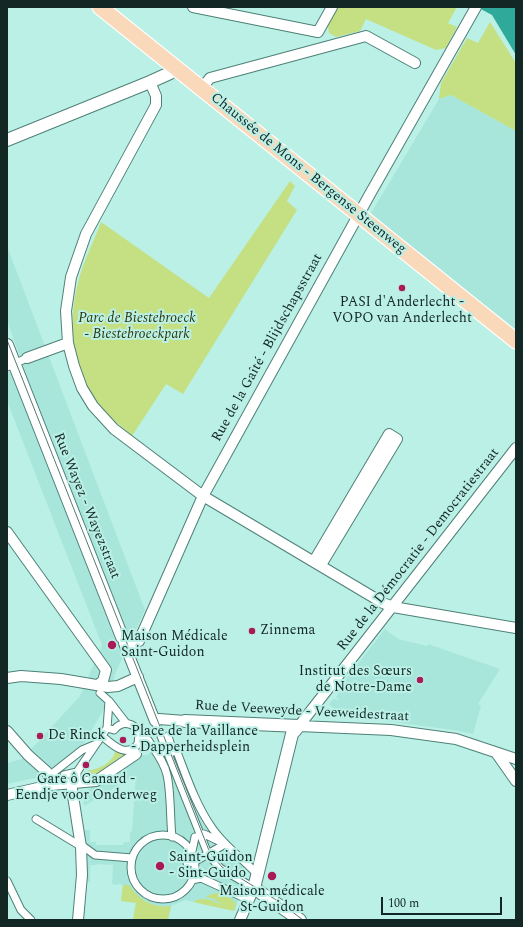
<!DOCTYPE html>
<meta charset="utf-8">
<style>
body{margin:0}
#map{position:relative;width:523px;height:927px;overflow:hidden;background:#bbf0e6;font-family:Spectral,serif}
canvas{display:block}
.frame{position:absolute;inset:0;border:8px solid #132724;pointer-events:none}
.scale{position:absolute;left:381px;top:897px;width:121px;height:18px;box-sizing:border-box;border:2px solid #132724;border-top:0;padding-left:5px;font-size:12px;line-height:14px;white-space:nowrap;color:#132724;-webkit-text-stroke:3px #bbf0e6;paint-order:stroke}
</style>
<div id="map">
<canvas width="523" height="927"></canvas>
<div class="frame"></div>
<div class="scale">100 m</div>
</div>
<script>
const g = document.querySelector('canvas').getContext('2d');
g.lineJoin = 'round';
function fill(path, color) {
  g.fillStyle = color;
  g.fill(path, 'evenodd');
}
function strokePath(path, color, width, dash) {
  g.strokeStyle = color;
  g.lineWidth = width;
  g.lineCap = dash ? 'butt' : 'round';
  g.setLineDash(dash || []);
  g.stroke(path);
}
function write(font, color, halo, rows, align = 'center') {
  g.font = font + ' Spectral,serif';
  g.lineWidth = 4;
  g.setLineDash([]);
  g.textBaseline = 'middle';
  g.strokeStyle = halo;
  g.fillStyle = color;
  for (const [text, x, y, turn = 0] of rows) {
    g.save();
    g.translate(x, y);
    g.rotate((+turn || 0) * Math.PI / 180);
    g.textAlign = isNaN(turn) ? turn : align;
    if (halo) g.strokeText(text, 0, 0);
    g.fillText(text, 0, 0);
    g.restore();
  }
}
const built = new Path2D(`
 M451,95L516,131V330L370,215L439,99Z
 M7,246L145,610L116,672L104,709L84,743L56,768L45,776L7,784V763L22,759L80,696L102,645L7,401V373L23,366L7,320Z
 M385,629L398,639L427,646L428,644L500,669L478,704L481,706L473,734L453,730L363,718L360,716L358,718L355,716L354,718L344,717L332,710L333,708L329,704L334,698L338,701L339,700L336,697L338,694L336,692Z
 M170,735L174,746L177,745L196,793L208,814L225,837L250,862L235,911L185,900L171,906L168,920L133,919L136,903L121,901L123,886L119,883V885L112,884L113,865L97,864V865H90V882H87L83,830H90V842H96V845H123L124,842H130V832L132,831L136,775L84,806L83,793L142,755H147Z`);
const green = new Path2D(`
 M337,7H457L448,23L457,27L446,48L436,50L366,19L360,31L336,37L329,33L328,27Z
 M490,22L516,63V131L451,95L439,99V97L441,83L467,38L478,43Z
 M290,181L295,186L287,201L297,210L183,394L166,384L132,436C125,429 116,423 109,416C73,379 65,327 79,279C84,260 94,241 101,222L209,298Z
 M115,749L125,754L99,772L90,775V773H84V771C96,771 116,762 115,749Z
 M123,885H129C140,901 153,908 171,906L168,920L133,919L136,903L121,901Z
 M220,892L234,901L236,904L234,911L193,902C204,895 216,902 226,907L212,898H206L209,895Z`);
const water = new Path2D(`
 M477,7H516V55L492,15Z`);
const pedestrian = new Path2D(`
 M7,367L27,358
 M109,701L126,723
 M155,721L208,854L220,868L254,888
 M102,736C112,744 126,759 138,744L139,734C135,722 122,720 114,730L107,728
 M168,736L173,752
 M140,737L148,740C155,751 164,761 167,775C171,792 170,818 172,837
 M158,754L172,749L177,752C187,778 196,805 212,828C223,844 239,856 253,870
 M49,776L82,750L94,745
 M77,780V772L107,728L109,701L100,693
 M64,781V775L77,772
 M36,819L77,844
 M204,834L223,843
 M131 867a32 32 0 1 1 64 0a32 32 0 1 1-64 0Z
 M84,847L95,855L132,858
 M191,856L195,837
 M187,863L194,862L225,844
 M192,880L201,878L249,900
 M7,881L21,910L31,920`);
const minor = new Path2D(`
 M193,7L318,32
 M318,32L332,7
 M150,82L156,96V105L86,234L71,277L66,311L68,343L74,366L82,388L93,406L114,429L203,496L383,603L393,607L516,628
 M202,88L210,78L366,36L415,63
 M27,358L68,343
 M7,532L106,670L103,681L98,685
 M314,561L389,434L397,439L321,565
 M124,643L155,721L159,719L185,721
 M126,648L139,641L203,496L370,194L476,7
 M7,678L21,676L61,679L108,687L118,686L138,677
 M299,726L516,448
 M299,726L391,730L456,739L516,759
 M7,731L28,755L47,772L51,785
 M497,754L516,781
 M71,783L81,847L82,875L78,920
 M7,795L51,785L96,781L136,754
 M240,920L254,888`);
const tertiary = new Path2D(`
 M7,140L150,82L170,73L176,67
 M7,345L122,637
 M185,721L299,726
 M299,726L292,734L254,888L300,920`);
const primary = new Path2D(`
 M100,7L516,341`);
const tram = new Path2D(`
 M7,340L210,853L222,867L278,901L303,920`);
const markers = [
 [402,288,4,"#a91a57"],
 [252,631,4,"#a91a57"],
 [112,645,5,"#a91a57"],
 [420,680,4,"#a91a57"],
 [40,736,4,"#a91a57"],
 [123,740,4,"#a91a57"],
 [86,765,4,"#a91a57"],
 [160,866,5,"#a91a57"],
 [272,876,5,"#a91a57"]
];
const streetNames = [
 ["Chaussée de Mons - Bergense Steenweg",308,174,39],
 ["Rue de la Gaîté - Blijdschapsstraat",268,348,-61],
 ["Rue Wayez - Wayezstraat",86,506,68],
 ["Rue de la Démocratie - Democratiestraat",419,550,-52],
 ["Rue de Veeweyde - Veeweidestraat",302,712,3]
];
const poiNames = [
 ["PASI d'Anderlecht -",402,303,"center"],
 ["VOPO van Anderlecht",402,319,"center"],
 ["Zinnema",260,631],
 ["Maison Médicale",121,637],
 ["Saint-Guidon",121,653],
 ["Institut des Sœurs",412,672,"right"],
 ["de Notre-Dame",412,688,"right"],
 ["Place de la Vaillance",131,732],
 ["- Dapperheidsplein",131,748],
 ["De Rinck",48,736],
 ["Gare ô Canard -",86,780,"center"],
 ["Eendje voor Onderweg",86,796,"center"],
 ["Saint-Guidon",169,858],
 ["- Sint-Guido",169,874],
 ["Maison médicale",272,892,"center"],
 ["St-Guidon",272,908,"center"]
];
const parkNames = [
 ["Parc de Biestebroeck",137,319],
 ["- Biestebroeckpark",137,335]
];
fill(built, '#a8e6db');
fill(green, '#c4e082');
fill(water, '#2faa9a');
strokePath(pedestrian, '#4e8077', 9);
strokePath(minor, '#4e8077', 12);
strokePath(tertiary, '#4e8077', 14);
strokePath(primary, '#fff', 17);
strokePath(pedestrian, '#fff', 7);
strokePath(minor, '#fff', 10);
strokePath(tertiary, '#fff', 12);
strokePath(primary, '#fad9bb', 15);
strokePath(tram, '#577973', 1);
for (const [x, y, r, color] of markers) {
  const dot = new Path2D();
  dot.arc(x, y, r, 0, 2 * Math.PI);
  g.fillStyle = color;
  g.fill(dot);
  strokePath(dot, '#bbf0e6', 1.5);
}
write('14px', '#132724', '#bbf0e6', streetNames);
write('14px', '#132724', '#bbf0e6', poiNames, 'left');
write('italic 14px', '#2d380c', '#bbf0e6', parkNames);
</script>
